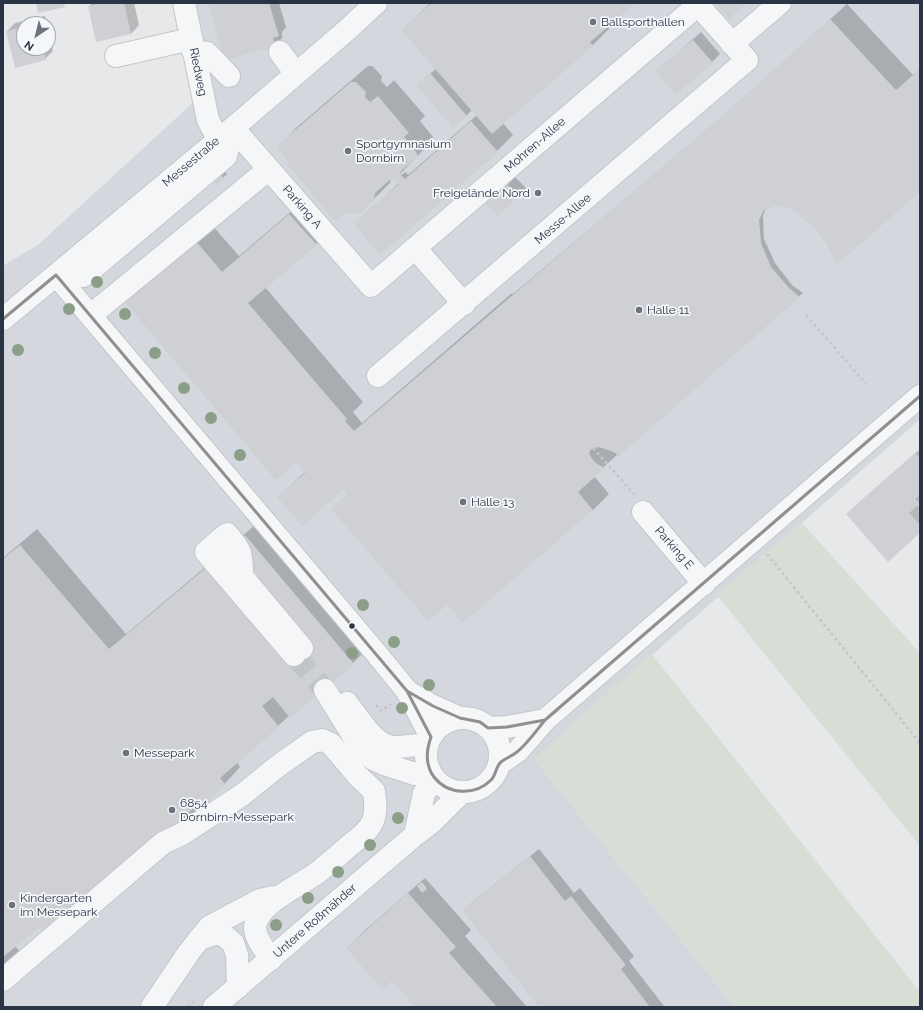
<!DOCTYPE html>
<meta charset="utf-8">
<style>
body{margin:0}
#map{position:relative;width:923px;height:1010px;overflow:hidden;background:#e6e8ea;font-family:Raleway,sans-serif}
canvas{display:block}
.frame{position:absolute;inset:0;border:4px solid #2b3445;pointer-events:none}
.north{position:absolute;left:16px;top:16px;width:40px;height:40px;box-sizing:border-box;background:#f4f6f9;border:1px solid #a4a8b1;border-radius:50%;rotate:215deg;font-size:11px;font-weight:700;line-height:16px;text-align:center;color:#2b3445}
.north::after{content:'';display:block;margin:auto;width:14px;height:18px;background:#6c737f;clip-path:polygon(50% 0,100% 100%,50% 72%,0 100%)}
</style>
<div id="map">
<canvas width="923" height="1010"></canvas>
<div class="frame"></div>
<div class="north">N</div>
</div>
<script>
const g = document.querySelector('canvas').getContext('2d');
g.lineJoin = 'round';
function fill(path, color) {
  g.fillStyle = color;
  g.fill(path, 'evenodd');
}
function strokePath(path, color, width, dash) {
  g.strokeStyle = color;
  g.lineWidth = width;
  g.lineCap = dash ? 'butt' : 'round';
  g.setLineDash(dash || []);
  g.stroke(path);
}
function write(font, color, halo, rows, align = 'center') {
  g.font = font + ' Raleway,sans-serif';
  g.lineWidth = 3.5;
  g.setLineDash([]);
  g.textBaseline = 'middle';
  g.strokeStyle = halo;
  g.fillStyle = color;
  for (const [text, x, y, turn = 0] of rows) {
    g.save();
    g.translate(x, y);
    g.rotate((+turn || 0) * Math.PI / 180);
    g.textAlign = isNaN(turn) ? turn : align;
    if (halo) g.strokeText(text, 0, 0);
    g.fillText(text, 0, 0);
    g.restore();
  }
}
const built = new Path2D(`
 M185,3H920V419L534,759L735,1007H3V266L39,244L209,88Z`);
const green = new Path2D(`
 M802,523L920,653V846L716,594Z
 M651,653L920,992V1007H735L534,759Z`);
const shadow = new Path2D(`
 M93,3H134L139,25L131,34L89,6Z
 M209,3H279L286,27L282,32V38L274,47Z
 M430,3H634L607,26L609,29L593,45L503,123L513,135L497,151L355,224L399,183L396,179L391,178L390,183L374,199L289,160L280,145L296,128L368,66H372L382,76L381,81L387,87L394,80L425,116L420,121L433,137V140L400,174L401,175L406,172L408,175L477,115L472,110L466,116L426,77L436,69L402,30Z
 M847,4L913,75L920,69V191L826,241L817,230L799,213L787,206L775,205L766,208L763,216L764,239L775,263L792,285L803,293L618,454L594,476L609,494L593,510L447,603L332,509L349,493L344,488L278,497L306,471L296,461L125,301L212,225L239,256L302,202L328,232L316,244L265,287L363,402L353,412L362,423L512,293L513,294L736,105Z
 M45,16L47,24H24V48H48V29L53,51L45,59L15,66L7,31L15,23Z
 M701,32L720,54L712,62L657,71Z
 M225,172L227,174L217,184L215,182Z
 M515,177L526,188L497,215L495,195Z
 M920,449V501L917,504L920,508V532L855,506Z
 M261,520L369,647L353,663L289,716L237,762L240,767L221,788L198,802L201,805L185,821L41,925L15,946L20,951L3,968V558L37,529L126,634Z
 M539,849L574,893L580,888L634,956L629,961L664,1006L663,1007H540L464,910L472,902Z
 M425,878L471,930L465,936L527,1007H417L392,980L347,948L363,932Z`);
const building = new Path2D(`
 M36,3H64L65,7L38,13Z
 M103,3H124L131,34L96,42L88,6Z
 M208,3H269L279,36L273,38L275,44L274,48L266,50L263,49L231,59L223,55Z
 M431,3H636L590,42L593,46L492,134L401,30Z
 M715,3H747L729,19Z
 M830,19L896,90L920,69V192L836,265L831,253L825,241L816,230L798,214L787,207L775,206L764,210L759,220L761,243L771,267L789,288L800,297L619,456L614,452L602,448L597,447L590,450L589,454L593,460L597,464L605,468L578,492L593,510L463,623L447,605L428,621L331,509L348,494L344,489L302,526L277,497L305,473L296,462L276,480L124,301L195,240L222,272L289,214L317,245L248,303L347,419L345,421L354,431L731,108Z
 M24,27V48H43L46,60L15,68L6,31Z
 M693,40L713,63L676,95L655,71Z
 M430,73L467,116L453,128L416,85Z
 M351,82H356L366,92L365,97L370,102L378,96L409,133L404,137L417,153V157L401,171L400,174L405,179L471,121L498,152L380,255L353,223L399,184L395,180L391,179L375,193L374,200L358,214L346,213L338,220H334L288,165V161L278,149L279,144Z
 M220,175L224,178L217,185L214,182Z
 M507,184L518,197L497,216L485,203Z
 M915,453L920,459V495L915,499L920,503L909,513L920,525V533L888,562L846,514Z
 M245,535L354,664L290,718L273,697L262,706L279,727L220,778L225,784L205,805L201,802L182,818L185,822L46,933L41,926L3,957V559L20,545L109,649Z
 M530,856L565,901L571,896L626,965L621,969L650,1007H539L462,910Z
 M422,882L427,889L422,893L417,886Z
 M408,893L456,947L449,953L497,1007H415L392,981L382,990L346,948Z`);
const minorTunnel = new Path2D(`
 M294,655L325,690`);
const path = new Path2D(`
 M806,315L866,384
 M593,448L634,494
 M767,554L920,743
 M376,705L381,711L391,704
 M188,1007L194,1002`);
const minor = new Path2D(`
 M184,3L208,120L218,139
 M732,44L780,3
 M193,51L207,53L229,76
 M280,52L296,74
 M116,56L191,39
 M233,128L371,286L698,5L747,60L378,376
 M415,248L464,304
 M56,275L376,653L407,691L431,737
 M56,275L83,276L92,269L226,156L233,128
 M91,315L269,169
 M3,319L233,128L347,30L376,3
 M643,512L704,584
 M215,544L227,534C241,550 242,553 242,575
 M294,655L206,552L215,544L302,648
 M325,690L360,747L373,759L384,764L415,774L430,771
 M408,692L433,706L460,718
 M347,703C359,718 373,745 393,747C405,747 417,745 428,744
 M426 755a37 37 0 1 1 74 0a37 37 0 1 1-74 0Z
 M488,728L507,727L545,720
 M499,764L518,751L545,720L920,396
 M415,835L424,793L435,779
 M199,939L215,934H222L233,943L237,955L238,987
 M3,980L163,843L182,834L242,795L278,766L312,742L322,740L331,744L358,776L374,791C375,802 377,811 373,821C369,831 358,839 350,845C339,855 328,864 317,873C299,886 259,903 255,926C254,937 265,950 271,959
 M152,1007L189,952L209,927L260,900L274,897
 M214,1007L415,835L433,821L462,792`);
const bus1 = new Path2D(`
 M56,275L407,691L431,737C426,751 425,765 434,777C448,795 475,796 491,780C496,775 496,766 501,762C506,758 512,756 517,752C528,743 536,731 545,720L920,396
 M3,319L56,275
 M401,684L407,691L433,706L460,718L480,722L488,728L507,727L545,720L557,710`);
const trees = [
 [97,282],
 [69,309],
 [125,314],
 [18,350],
 [155,353],
 [184,388],
 [211,418],
 [240,455],
 [363,605],
 [394,642],
 [352,653],
 [429,685],
 [402,708],
 [398,818],
 [370,845],
 [338,872],
 [308,898],
 [276,925]
];
const markers = [
 [593,22,4,"#6c737f"],
 [348,151,4,"#6c737f"],
 [538,193,4,"#6c737f"],
 [639,310,4,"#6c737f"],
 [463,502,4,"#6c737f"],
 [352,626,3.5,"#2b3445"],
 [126,753,4,"#6c737f"],
 [172,810,4,"#6c737f"],
 [12,905,4,"#6c737f"]
];
const poiNames = [
 ["Ballsporthallen",601,22],
 ["Sportgymnasium",356,144],
 ["Dornbirn",356,158],
 ["Freigelände Nord",530,193,"right"],
 ["Halle 11",647,310],
 ["Halle 13",471,502],
 ["Messepark",134,753],
 ["6854",180,803],
 ["Dornbirn-Messepark",180,817],
 ["Kindergarten",20,898],
 ["im Messepark",20,912]
];
const streetNames = [
 ["Riedweg",198,72,78],
 ["Mohren-Allee",535,145,-41],
 ["Messestraße",191,162,-40],
 ["Parking A",302,207,49],
 ["Messe-Allee",563,219,-41],
 ["Parking E",674,548,49],
 ["Untere Roßmähder",315,921,-41]
];
fill(built, '#d4d7dd');
fill(green, '#d6ded6');
fill(shadow, '#0003');
fill(building, '#ced0d3');
strokePath(minorTunnel, '#c1c4c9', 22, [22, 11]);
strokePath(minor, '#c4c6c8', 24);
strokePath(path, '#c5c6ca', 2.5, [3, 3]);
strokePath(minor, '#f5f6f7', 22);
strokePath(bus1, '#918f90', 3);
g.fillStyle = '#8a9e88';
for (const [x, y] of trees) {
  g.beginPath();
  g.arc(x, y, 6, 0, 2 * Math.PI);
  g.fill();
}
for (const [x, y, r, color] of markers) {
  const dot = new Path2D();
  dot.arc(x, y, r, 0, 2 * Math.PI);
  g.fillStyle = color;
  g.fill(dot);
  strokePath(dot, '#f4f6f9', 1.5);
}
write('12px', '#2b3445', '#f4f6f9', poiNames, 'left');
write('12px', '#2b3445', '#f4f6f9', streetNames);
</script>
